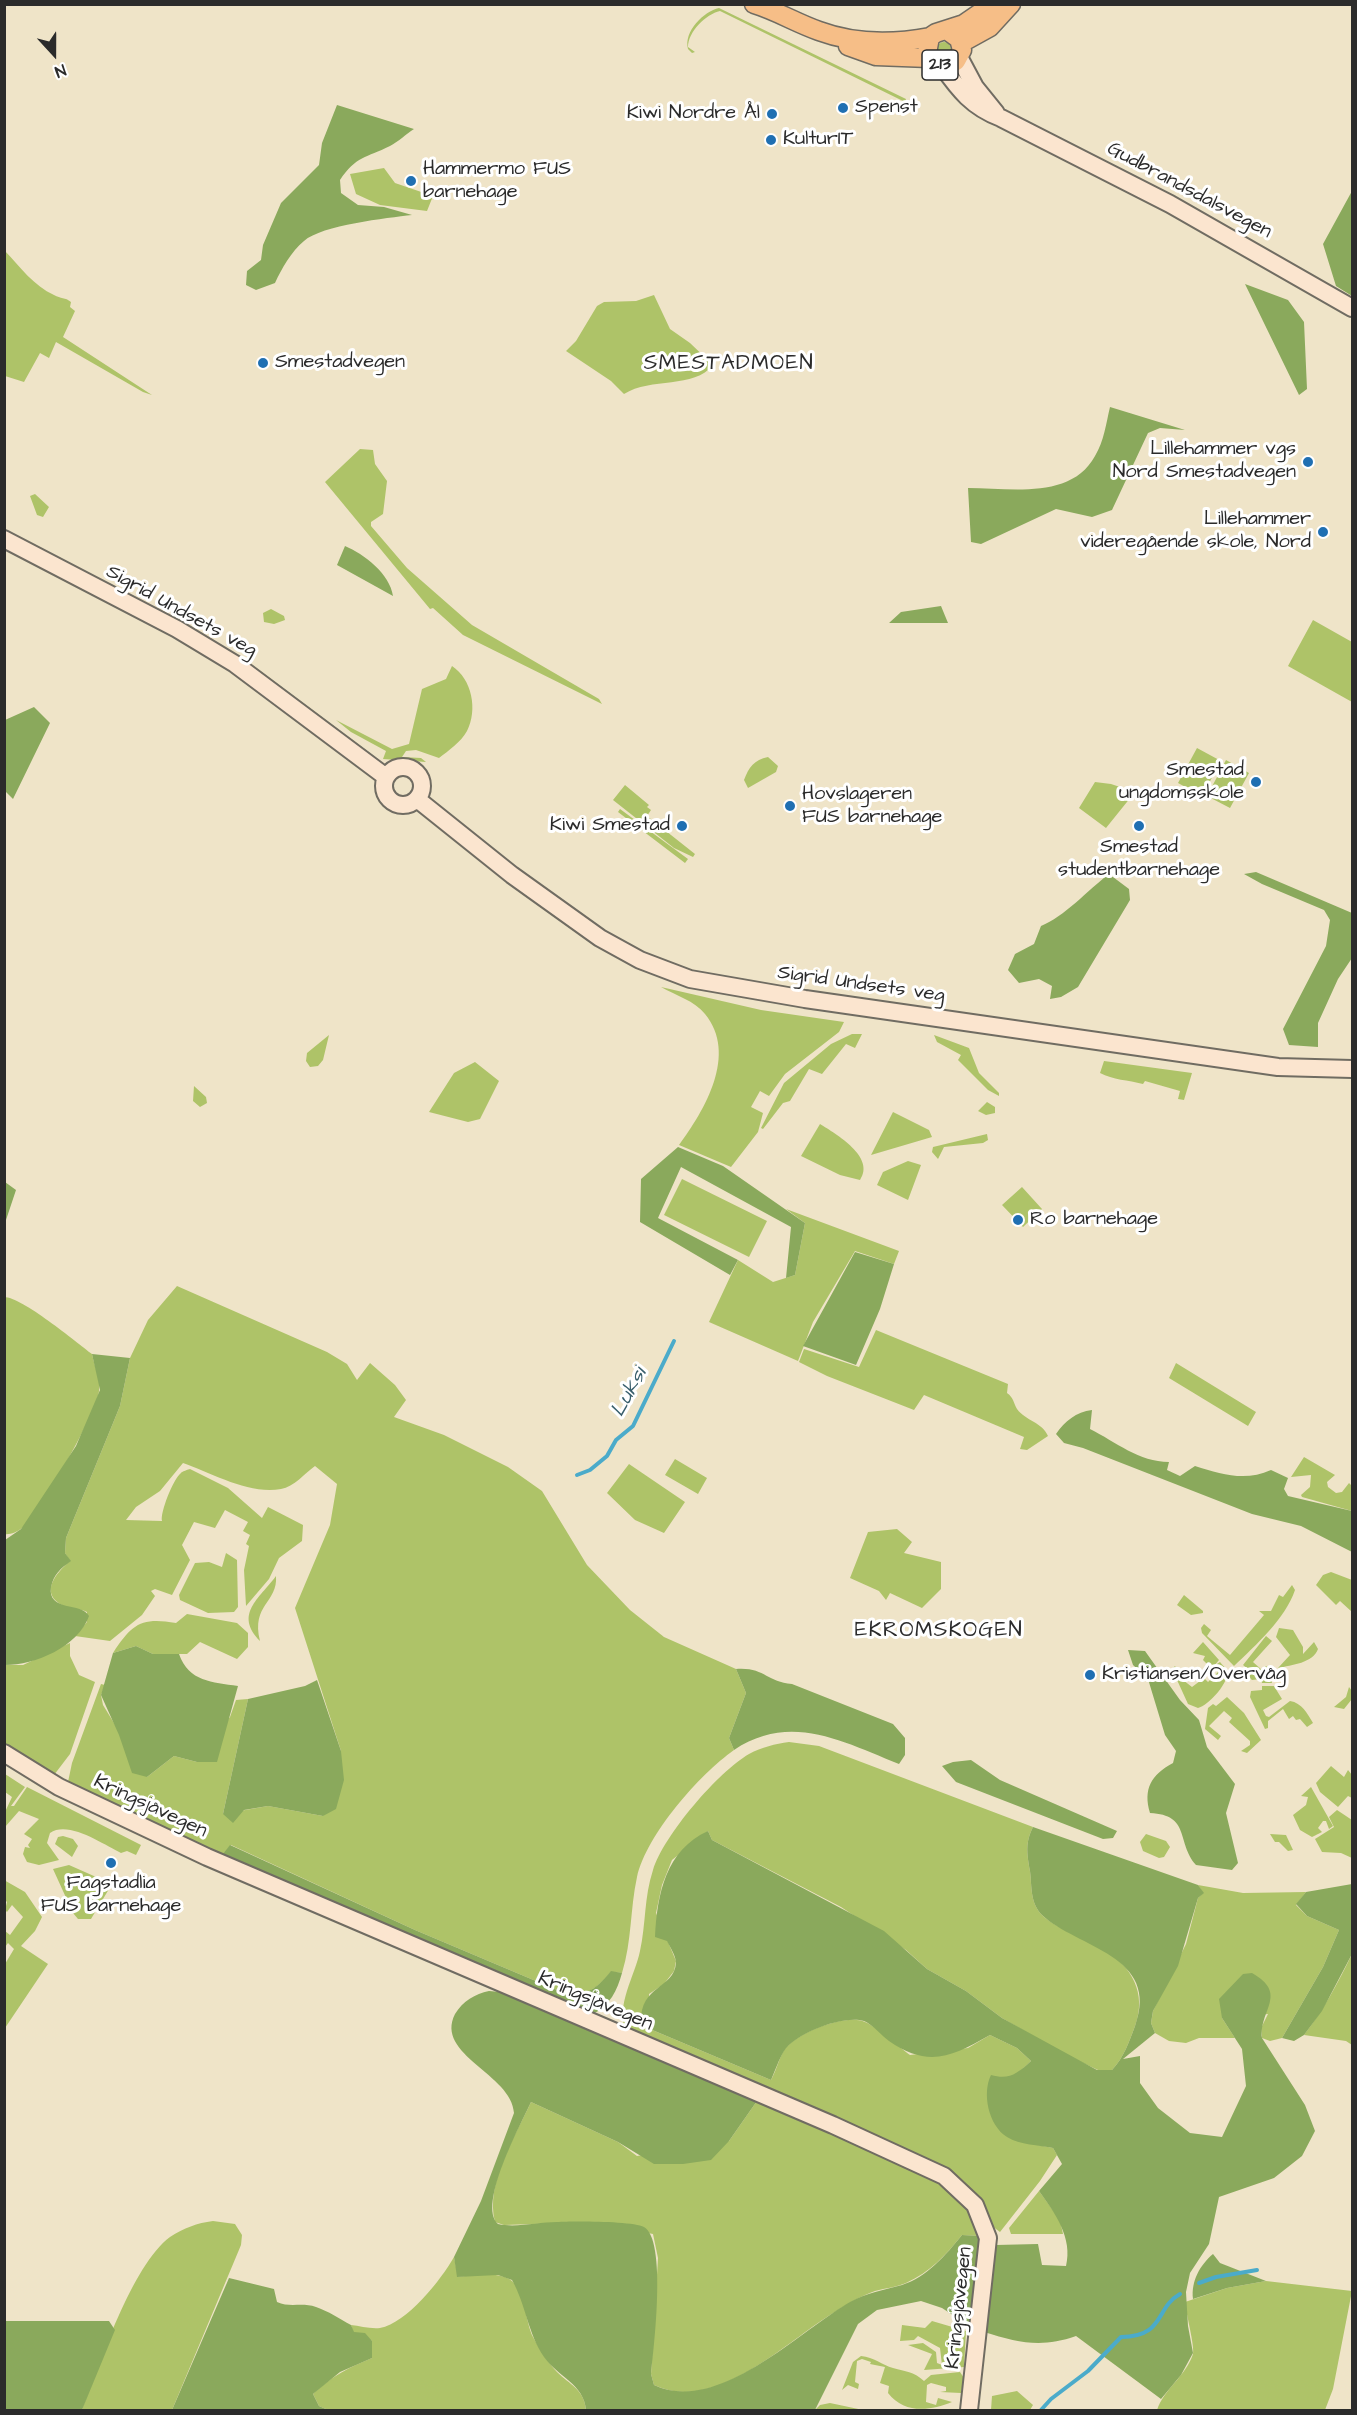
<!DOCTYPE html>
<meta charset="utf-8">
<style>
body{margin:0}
#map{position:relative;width:1357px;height:2415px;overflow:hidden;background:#efe4c8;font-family:"Architects Daughter",sans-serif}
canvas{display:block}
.frame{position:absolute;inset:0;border:6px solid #2b2b2b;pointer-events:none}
.north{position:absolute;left:24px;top:24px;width:60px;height:60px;-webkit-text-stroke:4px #fff;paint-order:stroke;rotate:159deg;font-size:16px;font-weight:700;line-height:24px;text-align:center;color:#2b2b2b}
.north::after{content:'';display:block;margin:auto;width:21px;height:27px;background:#2b2b2b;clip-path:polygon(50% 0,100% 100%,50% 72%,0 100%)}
</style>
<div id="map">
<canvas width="1357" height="2415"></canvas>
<div class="frame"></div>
<div class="north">N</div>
</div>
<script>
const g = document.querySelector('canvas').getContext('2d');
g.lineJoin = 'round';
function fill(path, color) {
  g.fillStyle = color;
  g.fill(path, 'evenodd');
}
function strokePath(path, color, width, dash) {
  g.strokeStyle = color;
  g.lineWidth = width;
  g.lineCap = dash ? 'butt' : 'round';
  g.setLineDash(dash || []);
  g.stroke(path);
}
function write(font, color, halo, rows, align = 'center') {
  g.font = font + ' "Architects Daughter",sans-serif';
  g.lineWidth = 6;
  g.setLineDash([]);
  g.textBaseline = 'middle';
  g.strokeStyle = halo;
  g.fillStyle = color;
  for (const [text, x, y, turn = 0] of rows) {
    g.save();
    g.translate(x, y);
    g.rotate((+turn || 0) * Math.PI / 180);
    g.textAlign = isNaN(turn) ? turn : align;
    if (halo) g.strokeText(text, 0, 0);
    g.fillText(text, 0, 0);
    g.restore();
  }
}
const green = new Path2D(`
 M719,8L906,99L905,102L720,11C706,14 688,32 688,47L695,52L692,53L688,49C683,32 704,11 719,8Z
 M937 49a7 7 0 1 1 14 0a7 7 0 1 1-14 0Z
 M384,168L395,183L433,196L427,211L380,205L356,194L350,174Z
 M5,251C20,267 34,286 54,295C61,299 65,297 71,302L70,307L75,311L63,337L152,395L143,392L56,342L49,358L40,353L24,382L5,376Z
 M654,295L670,329L690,343L713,365C694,389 651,377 624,394L611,381L566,351L576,341L597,306L604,302L636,301Z
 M360,449L373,450L375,464L387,481L383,514L371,522V526L407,568L472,625L599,699L602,704L463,635L433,608L430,609L325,482Z
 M35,494L49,507L43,517L37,515L30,496Z
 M4,529L201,633L255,667L374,756L343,736L270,680L201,635L5,533Z
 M271,609L284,616L285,620L274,624L264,622L263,613Z
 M1313,620L1352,642V702L1288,666Z
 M452,666C472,679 478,710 467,731C461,742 448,751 439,758L416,750L406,751L402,757L421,758L426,762L383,759L386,751L351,732L336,720L392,749L409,744L422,689L446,679Z
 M1197,748L1221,761L1202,796L1178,783Z
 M768,757L778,766L776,772L748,788L744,780C749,767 754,760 768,757Z
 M1226,760L1249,773L1230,808L1207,796Z
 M1095,782L1111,784L1135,792L1106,828L1079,808Z
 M625,785L649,805L647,807L651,810L647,816L695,854L693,857L674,848L613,800Z
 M620,809L688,859L685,863L618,812Z
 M661,987L761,1010L844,1022L839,1032L785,1074L769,1096L760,1091L751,1107L763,1113L758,1132L731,1167L679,1145C705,1110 738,1054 705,1014C695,1001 675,995 661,987Z
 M852,1034H862L855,1048L846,1044L822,1074L809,1069L790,1101L783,1103L763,1129L761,1128L784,1083L831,1044Z
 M329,1035L323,1060L318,1066L310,1067L306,1061L307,1053Z
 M934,1035L969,1048L979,1073L999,1093V1096L988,1090L958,1060L961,1055L937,1042Z
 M1104,1061L1192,1073L1184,1100L1178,1099L1180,1091L1145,1081L1143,1084C1128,1080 1113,1080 1100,1073Z
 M475,1062L499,1081L480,1119L468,1122L429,1112L454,1073Z
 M194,1086L206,1097L207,1103L200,1107L193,1101Z
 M987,1102L995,1107V1113L986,1115L978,1111Z
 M893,1112L929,1130L932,1137L871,1155Z
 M820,1124C836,1134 876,1157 860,1180L840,1175L801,1156Z
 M987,1134L988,1140L983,1143L944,1147L938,1159L932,1152L933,1147Z
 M908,1161L921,1165L908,1200L877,1185L883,1172Z
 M682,1179L767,1221L749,1257L664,1215Z
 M1022,1187L1042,1209L1023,1227L1002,1205Z
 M786,1209L899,1251L894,1264L855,1251L813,1322L798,1361L709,1322L738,1260L773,1282L795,1275L805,1223Z
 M177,1286L327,1352L347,1364L357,1380L370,1363L395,1385L406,1400L394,1417L444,1435L508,1467L542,1491L587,1565L630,1610L664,1637L736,1669L746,1693L729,1738L734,1750C699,1775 647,1834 637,1877C630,1909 632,1941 622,1973L611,1972C599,1986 589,1995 569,1995L415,1930L231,1845L222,1855L68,1782L72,1763L101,1684L105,1685L101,1695L103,1705L147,1777L174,1756L197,1762L230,1717L236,1700L248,1699L223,1814L268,1806L323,1816L341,1751L295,1608L330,1525L337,1484L315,1466C305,1473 294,1487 281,1489C249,1495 212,1473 183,1463L160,1491L136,1507L126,1520L162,1521C160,1513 173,1479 181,1473C181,1472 189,1469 190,1469L228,1488L262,1518L268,1507L303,1525L302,1541L279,1558L269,1579L246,1606L244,1570L249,1546L246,1544L250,1535L243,1531L248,1522L225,1510L215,1528L194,1522L182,1545L190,1560L172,1595L155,1589L151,1591L155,1596L142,1615L110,1641L75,1636L87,1622V1612C80,1608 71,1610 64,1606C38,1594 56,1573 70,1561L65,1553L66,1538L120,1406L130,1358L148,1320Z
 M4,1297C22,1297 76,1342 92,1354C94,1365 101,1380 99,1391C97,1413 39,1514 22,1528C17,1532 10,1535 4,1534Z
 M876,1330L1008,1384L1007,1393C1014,1398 1013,1402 1017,1409C1026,1421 1042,1422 1048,1436L1027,1450L1020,1449L1024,1437L924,1395L914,1410L827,1376L799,1362L804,1349L859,1367Z
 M1176,1363L1256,1412L1248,1426L1169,1378Z
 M1304,1457L1335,1475L1327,1482L1328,1487L1336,1493L1342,1492L1349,1483L1352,1486V1511L1302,1497L1301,1495L1310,1487L1311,1475L1291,1477Z
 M675,1459L707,1478L698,1494L665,1475Z
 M629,1464L685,1502L664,1533L635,1520L607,1493Z
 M897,1529L912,1542L904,1553L941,1562V1589L922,1608L890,1593L886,1600L879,1591L850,1578L868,1532Z
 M226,1553L237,1560L238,1607L234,1612L208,1613L180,1600L179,1595L195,1563L209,1562L222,1567Z
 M1331,1572L1352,1580V1612L1340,1601L1336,1605L1316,1585L1323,1575Z
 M276,1576C278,1603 251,1604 260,1641C234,1614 259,1599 276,1576Z
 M1292,1585L1295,1590C1285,1619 1256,1645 1234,1666L1202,1633L1201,1628L1204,1624L1211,1630L1207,1636L1230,1655L1264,1615L1259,1611H1271L1279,1595L1283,1597Z
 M1184,1595L1203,1611V1613L1191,1615L1177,1605Z
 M187,1614L237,1623L248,1633V1647L237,1659L200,1642L187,1654H153L136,1646L113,1653C132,1624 141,1617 176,1623Z
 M1279,1628L1293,1630L1303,1647V1654L1314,1642L1318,1649C1313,1663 1292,1665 1278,1668L1290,1655L1276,1637Z
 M1266,1636L1272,1641L1253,1662L1262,1670L1266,1666L1273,1671L1270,1675L1272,1683H1262L1261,1679L1252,1680L1245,1673L1248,1669L1243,1665Z
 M1203,1642L1219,1660L1214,1666L1220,1662C1222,1665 1225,1667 1227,1670C1231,1681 1208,1706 1198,1708L1188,1704L1172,1669L1175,1666L1183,1680L1192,1687L1204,1678L1208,1682L1218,1672L1213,1667L1211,1668L1203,1660L1205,1656L1193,1653Z
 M70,1643V1656L79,1675L95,1682L70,1754L54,1775L5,1745V1665H23Z
 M1262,1686H1274L1282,1699L1263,1710L1266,1716L1269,1717L1290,1701C1302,1703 1307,1713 1313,1723L1307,1727L1300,1719L1296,1720L1293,1716L1289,1719L1283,1709L1268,1721V1728L1265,1729L1250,1697L1251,1691L1262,1690Z
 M1349,1687L1352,1691V1699L1344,1709L1334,1707L1346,1697Z
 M1227,1697L1244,1713L1261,1740L1247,1753L1241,1751L1250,1745V1741L1229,1722L1232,1718L1224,1711L1209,1726L1221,1736L1218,1740L1205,1729L1208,1708L1213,1704L1216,1706Z
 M789,1742L819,1746L1033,1827C1025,1843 1027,1853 1030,1871C1032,1887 1030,1903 1042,1915C1059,1931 1084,1936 1103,1948C1132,1967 1147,1993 1135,2026C1129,2042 1124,2057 1112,2070H1098L1064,2054L1002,2018L966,1991L927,1969L906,1950L841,1907L712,1840L708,1831L672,1860L662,1885L656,1913L676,1961L674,1971L664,1984L649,1994L650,2029L771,2080C776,2071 779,2059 784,2050C796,2033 846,2013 865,2022C877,2027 898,2046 910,2055L968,2048L990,2035L1017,2048L1031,2061L1016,2075L1003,2078L1023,2142L1053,2148L1057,2155L1040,2181L1000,2232L992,2226L977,2196L963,2182L626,2031C615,2006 635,1976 640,1951C646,1924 644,1897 653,1870C664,1835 718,1772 749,1754C762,1747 775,1744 789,1742Z
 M1331,1766L1344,1777L1348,1770L1352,1775V1798L1348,1796L1338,1807L1320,1792L1316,1783Z
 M5,1774L25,1787L11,1806H14L27,1787L141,1845L136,1855L127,1851L121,1853C104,1845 69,1820 50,1833L47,1843L59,1860L39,1865L27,1862L23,1854L25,1847L30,1848L28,1845L32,1839L24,1834L39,1819L19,1811L5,1827V1812L12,1797L5,1792Z
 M1311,1787L1333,1826L1329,1829L1326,1821H1323L1318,1828L1322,1832L1312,1837L1300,1830L1293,1815L1306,1805L1308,1797L1301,1796Z
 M1337,1810L1352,1820V1858L1341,1853L1322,1852L1315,1839L1334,1827L1329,1817Z
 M1146,1834L1166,1841L1170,1847L1164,1857L1159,1858L1143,1851L1140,1842Z
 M1270,1834L1286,1835L1293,1850L1288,1851L1279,1842H1275Z
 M63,1836L73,1839L78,1846L72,1857L55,1844L58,1837Z
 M69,1865L112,1884L91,1919H78L73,1913L53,1869Z
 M4,1880L25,1892L42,1917L35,1931L21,1946L48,1964L5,2028V1964L14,1949L8,1943L5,1947V1931L10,1935L23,1917L12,1905L7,1912L5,1910L7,1902L5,1900Z
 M1198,1885L1243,1893L1306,1892L1296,1905L1307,1916L1339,1930L1323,1967L1282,2038L1270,2041L1262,2038L1261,2028L1268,2014L1222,2018L1235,2038H1199L1186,2043L1169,2041L1155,2033L1151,2023L1153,2011L1186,1944L1198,1898L1203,1893Z
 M1352,1954V2045L1346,2041L1304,2035C1324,2009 1338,1983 1352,1954Z
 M757,2101L942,2184L966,2205L980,2236L962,2235C946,2255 930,2272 906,2283C897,2287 886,2288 875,2291C863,2295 849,2303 838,2310C788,2339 717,2415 654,2385L651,2374L658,2258L653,2234L592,2222L504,2225L495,2222C485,2183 515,2137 531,2102L618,2142L637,2156L729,2141Z
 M1039,2191L1060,2220L1063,2234H1011L1009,2228Z
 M213,2221L235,2224L242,2235L241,2245L172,2410H82C99,2365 132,2265 170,2237C184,2228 197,2223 213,2221Z
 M454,2257L458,2277C471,2275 501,2271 512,2281C526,2294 525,2321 533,2337C539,2348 548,2363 557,2372C570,2385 584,2389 586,2410H328L319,2406L313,2394C330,2377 350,2367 372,2358V2341L353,2332L351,2325C360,2326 370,2329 380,2328C407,2323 441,2280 454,2257Z
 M1266,2281L1352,2291L1333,2389L1325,2410H1157C1164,2389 1186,2376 1193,2354C1195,2347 1186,2313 1185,2302L1227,2288Z
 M932,2321L966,2331L964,2367L924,2370L932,2354L908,2345L923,2343L936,2352L937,2363L942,2365L940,2348L918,2336L914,2340L900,2341L902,2325L925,2328Z
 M861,2356C874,2357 882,2365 893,2368C906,2372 913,2371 924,2381L931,2375L960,2372L964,2378L961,2393L940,2392L946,2391V2387L931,2383L927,2385L926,2402L936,2405L938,2398L952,2402C930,2411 904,2414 888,2393L889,2386L880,2383L885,2367L870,2364L871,2362L862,2359L857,2361L855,2382L859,2384L858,2389L848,2385L842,2390L853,2362Z
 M1017,2391L1033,2405L1030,2410H991L992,2396Z
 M830,2403L863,2410H815L820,2405Z`);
const forest = new Path2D(`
 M337,105L414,129C406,134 398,142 390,146C366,158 356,156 340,180L341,193L358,205L384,207L412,215C387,218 322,225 304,241C291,252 282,268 275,283L256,290L246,285L247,271L261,260L263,245L281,203L319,165L322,143Z
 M1352,191V296L1336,286L1323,244Z
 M1245,284L1288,300L1304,322L1307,389L1299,395Z
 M1110,407L1185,430L1160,428L1148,433L1112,510L1092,517L1056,509L981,544L971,542L968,488C1010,488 1071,500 1095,456C1104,441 1106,424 1110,407Z
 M345,546C364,554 390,574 393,596L337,565Z
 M941,606L948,623H889L901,612Z
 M34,707L50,723L13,799L5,791V720Z
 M1256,872L1352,913V958L1338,979L1318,1023V1047L1289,1045L1283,1029L1326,946L1330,920L1324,910L1262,884L1244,874Z
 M1109,874L1129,889L1130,900L1078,987L1061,997L1050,999L1052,986L1039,979L1019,983L1008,970L1015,954L1034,944L1041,926C1064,917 1088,890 1109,874Z
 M678,1147L723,1166L805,1223L795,1275L786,1278L791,1227L681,1167L658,1218L738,1260L730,1275L640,1222L641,1179Z
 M5,1182L16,1190L5,1223Z
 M855,1252L894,1264L880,1309L856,1365L803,1346Z
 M92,1354L130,1358L120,1406L66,1538L65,1553L71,1561C60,1569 54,1574 51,1587C47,1612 82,1602 89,1616C78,1647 35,1665 5,1665V1540L21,1529L76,1446L100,1390Z
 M1092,1410L1090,1429C1116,1442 1139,1462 1169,1462L1167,1470L1180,1476L1195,1466C1221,1474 1245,1482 1271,1470L1288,1478L1284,1489L1288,1496L1352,1511V1552L1301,1526L1252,1514L1083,1448L1064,1443L1056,1434C1065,1421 1076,1412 1092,1410Z
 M136,1646L153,1654H179C189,1682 212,1682 238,1686L217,1762H197L174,1756L147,1777L132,1773L119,1735L101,1695L113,1653Z
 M1128,1650L1145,1651L1180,1700L1199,1720L1207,1747L1235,1784L1226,1813L1238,1863L1232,1870L1196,1865C1176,1842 1191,1815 1150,1813C1143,1789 1151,1775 1173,1763L1176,1751L1165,1735L1148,1679L1133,1665Z
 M736,1669C765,1667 766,1682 792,1684L893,1724L905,1738V1755L899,1764C843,1742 791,1712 734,1750L729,1738L746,1693Z
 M317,1680L341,1751L344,1780L336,1809L323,1816L268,1806L244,1810L233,1823L223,1814L248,1699L305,1686Z
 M971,1760L1000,1780L1117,1831L1113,1838L1103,1839L956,1782L942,1766L953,1762Z
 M1033,1827L1198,1885L1204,1893L1198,1898L1178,1966L1153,2011L1151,2023L1155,2033L1123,2059L1140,2056V2083L1158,2108L1190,2133L1222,2137L1246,2086L1242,2049L1222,2018L1219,1999L1243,1974L1252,1973C1289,1994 1259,2010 1262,2038L1305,2105L1315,2131L1302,2156L1274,2178L1219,2197L1209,2244L1190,2273L1186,2292L1188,2326L1193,2353L1181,2375L1161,2399L1076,2336C1042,2348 1019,2343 984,2332L996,2245L1038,2244L1042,2265L1066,2266C1073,2238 1055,2213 1039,2191L1062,2164L1053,2148C1039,2145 1020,2145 1007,2137C988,2125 982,2093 991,2075C1009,2080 1017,2074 1031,2061L1017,2048L990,2035C952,2057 928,2068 889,2041C882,2036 872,2024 864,2021C843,2015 796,2033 784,2051C779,2059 775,2071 771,2080L650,2029L641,2022C640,1985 674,1989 676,1963C676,1956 670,1947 667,1941L655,1937C657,1894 666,1850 708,1831L712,1840L884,1931L927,1969L966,1991L1002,2018L1097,2070H1112C1124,2057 1129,2042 1135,2026C1161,1955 1077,1948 1042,1915C1030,1903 1032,1887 1030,1871C1027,1853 1025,1843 1033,1827Z
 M230,1845L415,1930L569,1995C589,1995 599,1986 611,1971L622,1973C617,1991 610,2005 593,2014L222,1855Z
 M1352,1884V1954L1322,2011L1304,2035L1294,2041L1282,2038L1323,1967L1339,1930L1307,1916L1296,1904L1306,1892Z
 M489,1991L500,1992L757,2101L729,2141L711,2160L683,2164H654L618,2142L531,2102C521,2124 477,2205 498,2224C516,2228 538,2222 557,2222C573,2221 633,2221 644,2227C667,2240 654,2347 651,2374L654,2385C718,2415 798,2332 850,2302C866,2293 884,2290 902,2285C927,2277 946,2255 962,2235L980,2236L974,2329L942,2308L921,2301L877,2310L858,2324L815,2410H586C584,2384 558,2377 544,2357C528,2334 526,2305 512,2280L498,2275L457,2277L454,2257L481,2201L514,2113C512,2074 434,2055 455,2014C463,2001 475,1994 489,1991Z
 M1213,2254L1220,2263L1266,2281L1227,2288L1193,2299C1191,2281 1200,2265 1213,2254Z
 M229,2278L274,2289L277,2302C290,2308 302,2302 316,2307C328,2311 340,2319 351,2325L354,2332L365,2333L372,2341V2358L340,2372L313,2394L319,2406L328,2410H172Z
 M5,2321H109L115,2330L82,2410H5Z`);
const stream = new Path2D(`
 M577,1475L590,1470L607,1456L616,1440L633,1426L674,1341
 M1199,2283L1216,2277L1257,2270
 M1041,2410L1051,2399L1088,2371L1121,2337C1165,2337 1155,2308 1180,2294`);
const secondary = new Path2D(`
 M959,57L975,87L996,113
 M942,66C959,90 972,107 1001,118L1170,204L1352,308
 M4,539L177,629L235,664L386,777
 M384 786a19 19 0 1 1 38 0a19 19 0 1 1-38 0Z
 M417,799L512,875L600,938L640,960L690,979L805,999L1278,1067L1352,1069
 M4,1753L59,1787L207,1857L833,2125L944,2176L975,2205L988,2238L969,2410`);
const primary = new Path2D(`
 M754,4C777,11 796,23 819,31C854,44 893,44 930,37
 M948,31L959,39L962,50L956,61C944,69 933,66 927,53L930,37L936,33L964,24L993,4
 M961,43L990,27L1011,4
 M848,46L876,56L929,58`);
const markers = [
 [843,108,6,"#1f6fb2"],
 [772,114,6,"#1f6fb2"],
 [771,140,6,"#1f6fb2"],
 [411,181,6,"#1f6fb2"],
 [263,363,6,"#1f6fb2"],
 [1308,462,6,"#1f6fb2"],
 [1323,532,6,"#1f6fb2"],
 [1256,782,6,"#1f6fb2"],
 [790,806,6,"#1f6fb2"],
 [682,826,6,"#1f6fb2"],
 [1139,826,6,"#1f6fb2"],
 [1018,1220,6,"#1f6fb2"],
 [1090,1675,6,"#1f6fb2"],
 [111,1863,6,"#1f6fb2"]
];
const shields = [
 [940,65,36]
];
const shieldNames = [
 ["213",940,65]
];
const poiNames = [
 ["Spenst",855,108],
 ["Kiwi Nordre Ål",760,114,"right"],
 ["KulturIT",783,140],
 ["Hammermo FUS",423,170],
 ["barnehage",423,193],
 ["Smestadvegen",275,363],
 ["Lillehammer vgs",1296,450,"right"],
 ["Nord Smestadvegen",1296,473,"right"],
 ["Lillehammer",1311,520,"right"],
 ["videregående skole, Nord",1311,543,"right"],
 ["Smestad",1244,771,"right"],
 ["ungdomsskole",1244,794,"right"],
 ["Hovslageren",802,795],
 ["FUS barnehage",802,818],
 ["Kiwi Smestad",670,826,"right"],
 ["Smestad",1139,848,"center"],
 ["studentbarnehage",1139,871,"center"],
 ["Ro barnehage",1030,1220],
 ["Kristiansen/Overvåg",1102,1675],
 ["Fagstadlia",111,1884,"center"],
 ["FUS barnehage",111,1907,"center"]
];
const streetNames = [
 ["Gudbrandsdalsvegen",1189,191,28],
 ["Sigrid Undsets veg",181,612,29],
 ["Sigrid Undsets veg",861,985,8],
 ["Kringsjåvegen",150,1807,25],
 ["Kringsjåvegen",595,2002,23],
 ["Kringsjåvegen",960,2308,-84]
];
const neighbourhoodNames = [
 ["SMESTADMOEN",729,365],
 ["EKROMSKOGEN",939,1632]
];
const waterNames = [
 ["Luksi",630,1393,-61]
];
fill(green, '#aec368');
fill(forest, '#8aa95c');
strokePath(stream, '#4babca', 4);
strokePath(secondary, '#706c62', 20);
strokePath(primary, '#706c62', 21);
strokePath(secondary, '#fbe5cf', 16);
strokePath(primary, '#f6be87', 18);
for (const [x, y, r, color] of markers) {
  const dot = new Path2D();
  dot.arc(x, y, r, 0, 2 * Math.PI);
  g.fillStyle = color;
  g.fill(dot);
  strokePath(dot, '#fff', 2);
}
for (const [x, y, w] of shields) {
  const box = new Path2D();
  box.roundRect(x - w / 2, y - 15, w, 30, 4.5);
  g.fillStyle = '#fff';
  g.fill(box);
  strokePath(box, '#2b2b2b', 1.5);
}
write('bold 18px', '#2b2b2b', null, shieldNames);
write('20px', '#2b2b2b', '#fff', poiNames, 'left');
write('20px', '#2b2b2b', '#fff', streetNames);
g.letterSpacing = '1.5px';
write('21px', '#2b2b2b', '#fff', neighbourhoodNames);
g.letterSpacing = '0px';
write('italic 21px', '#385e6b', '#fff', waterNames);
</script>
